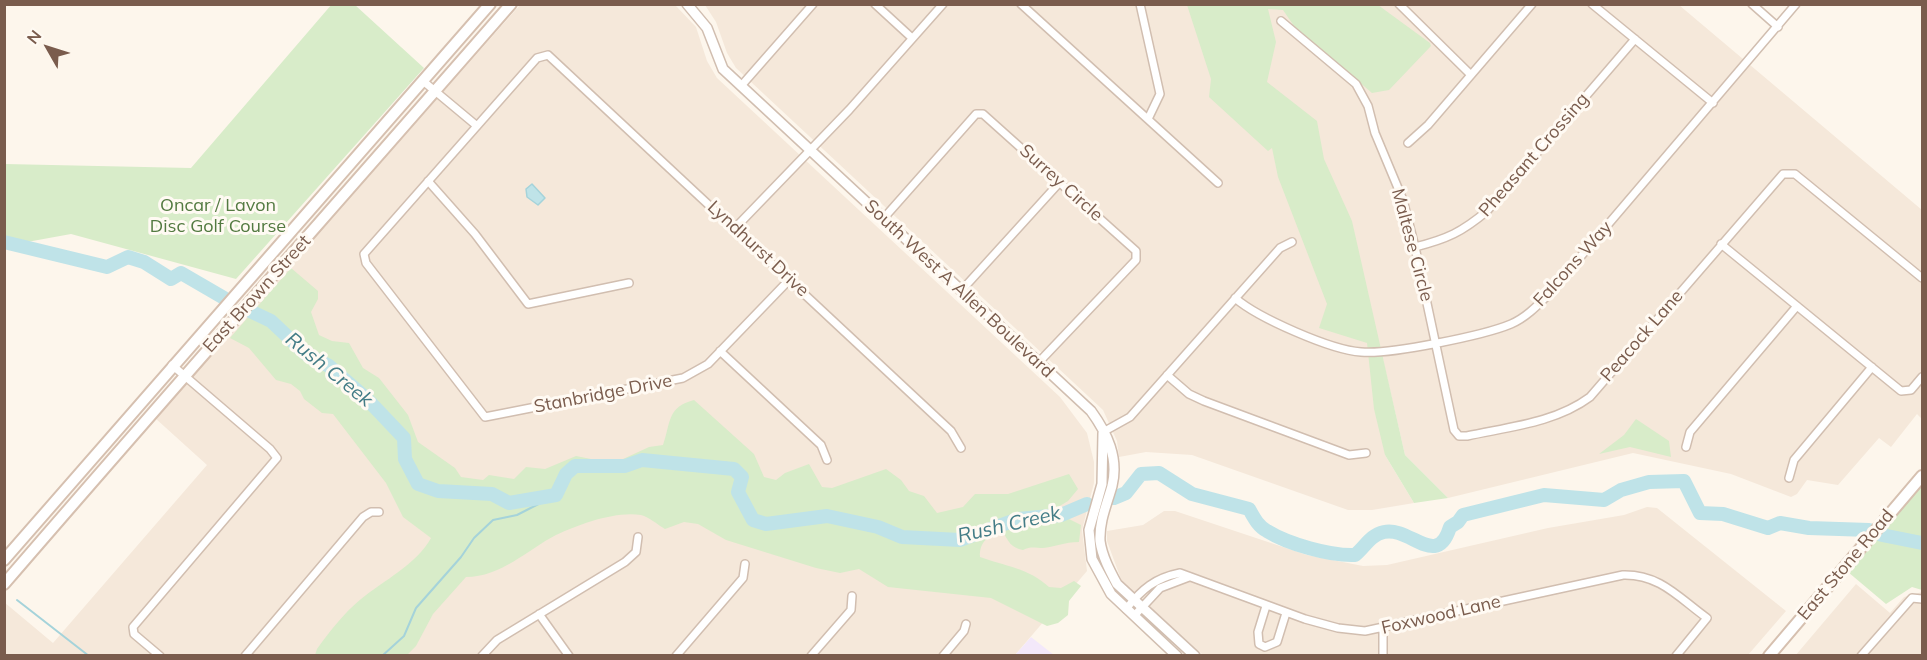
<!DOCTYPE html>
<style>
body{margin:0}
#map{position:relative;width:1927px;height:660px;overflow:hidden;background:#fdf6ec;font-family:Mulish,sans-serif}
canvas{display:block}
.frame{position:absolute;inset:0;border:6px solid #7a5c4d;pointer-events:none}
.north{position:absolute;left:18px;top:18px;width:60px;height:60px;-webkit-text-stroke:4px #fffaf3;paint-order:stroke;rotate:309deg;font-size:16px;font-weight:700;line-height:24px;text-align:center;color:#7a5c4d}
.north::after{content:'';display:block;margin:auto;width:21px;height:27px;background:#7a5c4d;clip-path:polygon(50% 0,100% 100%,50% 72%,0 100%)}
</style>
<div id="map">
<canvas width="1927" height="660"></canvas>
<div class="frame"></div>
<div class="north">N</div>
</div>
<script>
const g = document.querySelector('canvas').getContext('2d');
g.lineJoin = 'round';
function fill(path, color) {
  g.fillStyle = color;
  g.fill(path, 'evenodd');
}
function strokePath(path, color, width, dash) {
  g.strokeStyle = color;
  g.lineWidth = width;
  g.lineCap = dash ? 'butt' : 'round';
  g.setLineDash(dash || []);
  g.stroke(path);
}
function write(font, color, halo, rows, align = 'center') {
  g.font = font + ' Mulish,sans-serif';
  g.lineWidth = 6;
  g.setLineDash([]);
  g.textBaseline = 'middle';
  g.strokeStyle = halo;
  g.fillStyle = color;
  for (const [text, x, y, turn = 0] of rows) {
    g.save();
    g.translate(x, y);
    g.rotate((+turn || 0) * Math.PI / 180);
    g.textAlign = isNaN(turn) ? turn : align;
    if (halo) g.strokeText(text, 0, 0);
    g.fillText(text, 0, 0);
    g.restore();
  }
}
const residential = new Path2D(`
 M520,5H675L677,7L696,27L707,61L717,78L1060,397L1087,433L1094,462V483L1082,530L1087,571L1015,655H5L4,602L53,643L207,465L155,418Z
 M705,5H1679L1922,210V419L1917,414L1891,447L1879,438L1838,485L1807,480L1797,494L1791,497L1731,474L1633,453L1448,498L1405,455L1383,360L1385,455L1414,503L1372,510H1348L1192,455L1146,452L1119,457L1117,441L1103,410L736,68L727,53L716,22Z
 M1647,507L1657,508L1786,611L1748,655H1203L1122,582L1107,541V531L1143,525L1164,511H1175L1307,555L1363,566L1387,565L1548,528L1624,515Z
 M1856,584L1890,613L1904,597L1922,592V655L1795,656Z`);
const education = new Path2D(`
 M1031,637L1054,655H1055H1015Z`);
const green = new Path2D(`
 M332,4L355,5L424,68L236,279L71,234L5,246V164L191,168Z
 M1187,5H1378L1430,43L1431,46L1389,90L1372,93L1294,26L1283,10L1268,9L1276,42L1267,82L1317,121L1324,159L1352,221L1405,455L1448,498L1414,503L1385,455L1374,409L1367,343L1319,328L1327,304L1278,177L1272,148L1268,151L1209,97L1211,79Z
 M291,268L318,291V299L311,312L319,335L332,341L349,343L363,368L379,378L408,415L418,442L455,468L461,477L483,480L489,475L514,479L526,467L545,469L576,456L606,462L623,459L649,447L663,445C671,422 667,407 694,400L754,454L764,477L776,480L785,473L809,464L822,487L832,488L886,469L901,480L909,491L924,496L937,513L963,507L975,494H1008L1069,474L1078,489L1068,501L1058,507L1061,515L1081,525L1079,542C1065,542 1053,547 1043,548C1035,548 1031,546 1023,550C1011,548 1008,541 1003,532C989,534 979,542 980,557C1004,566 1029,568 1049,587L1061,588L1074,581L1081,586L1069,601L1068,615L1058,623L1047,626L991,598L888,587L859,569L840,573L816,568L726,540L698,524L684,522L665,529C658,525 649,517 641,515C615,511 580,524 556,535C527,550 501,577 466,577L433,614L416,646L407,655H315L317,649C330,631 343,614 361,599C383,581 417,564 431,538L403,517L386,483L333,414L322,413L304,399L300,391L291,384L276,380L249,348L230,338Z
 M1636,419L1669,441L1671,457L1630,447L1599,454L1624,435Z
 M1922,485V590L1912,587L1886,604L1848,572Z`);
const water = new Path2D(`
 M532,184L545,198L538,205L527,197L526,189Z`);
const stream = new Path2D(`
 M17,600L89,656
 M382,656L404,636L416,608L461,557L474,538L493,520L517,515L556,495`);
const river = new Path2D(`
 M4,242L107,267L128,257L144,262L171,279L181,273L224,298
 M250,311L271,321L306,354L329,366L368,400L404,438L405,459L418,484L438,491L492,494L509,503L556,495L566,474L575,466H625L642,460L734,469L742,477L738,492L753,520L766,524L827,516L878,527L902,537L960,540L1018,519L1061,515L1087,504
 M1114,498L1126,493L1141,474L1159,473L1192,494L1249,509C1254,518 1258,526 1267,531C1288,544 1330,556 1355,555C1365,547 1370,535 1384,532C1410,526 1437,570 1450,527L1458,522L1463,515L1544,495L1604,500L1621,490L1649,482L1684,481L1700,513L1723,514L1768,528L1780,523L1809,528L1869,530
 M1882,535L1922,543`);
const minor = new Path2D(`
 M875,4L912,38
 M1021,4L1218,183
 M1140,4L1160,94L1148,119
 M1399,4L1471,75
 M1592,4L1713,103
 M1752,4L1778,27
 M1281,21L1356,84L1368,106L1375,133L1403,200L1415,247L1454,430L1459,436H1467C1508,427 1555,423 1590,397L1783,174H1795L1922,278
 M423,81L477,126
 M741,86L813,4
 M1408,143L1428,125L1532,4
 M428,181L475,234L528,304L629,283
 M883,219L976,114H983L1136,251V260L1039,362
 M736,227L849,110L943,4
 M1721,244L1901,391L1911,390L1922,377
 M1415,247C1447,239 1462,232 1487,211L1635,39
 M790,279L708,364L683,378L485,417L366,263L364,254L537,58L548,55L951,431L961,448
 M961,291L1060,182
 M1235,298C1258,318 1331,350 1361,352C1389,355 1485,335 1511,324C1525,318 1536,307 1547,296L1796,4
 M720,351L821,445L827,460
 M1167,375L1189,394L1204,401L1349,455L1366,453
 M1103,432L1130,417L1280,248L1292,242
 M1686,447L1690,432L1797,306
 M1789,478L1794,460L1872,367
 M1266,606L1258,632L1259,644L1265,647L1277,642L1286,613
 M1126,609C1142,589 1155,578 1180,573L1305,619L1338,628L1365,631L1623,575C1660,574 1679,598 1707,618L1676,656
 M539,614L569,656
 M1134,616L1160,588L1189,577
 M160,656L134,634L133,627L277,458L270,449L172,365
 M245,656L363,517L371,512H379
 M482,656L497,640L625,562L636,552L638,537
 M676,656L743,578L745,564
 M811,656L851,610L852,596
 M943,656L964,631L966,624
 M1383,656V626
 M1861,656L1912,598L1922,599`);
const tertiary = new Path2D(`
 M687,4L707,28L723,69L1091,411C1107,433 1119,458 1112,486C1107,504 1099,521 1100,541C1102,556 1110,571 1117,584L1195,656
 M1103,433L1102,484L1089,530L1092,559L1111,594L1177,656`);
const secondary = new Path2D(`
 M4,560L490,4
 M4,584C172,389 342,198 511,4
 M1769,656L1922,476`);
const streetNames = [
 ["Pheasant Crossing",1534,155,-49],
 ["Surrey Circle",1061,183,42],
 ["Maltese Circle",1412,245,75],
 ["Lyndhurst Drive",758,249,43],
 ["Falcons Way",1573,264,-48],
 ["South West A Allen Boulevard",959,289,43],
 ["East Brown Street",257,294,-48],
 ["Peacock Lane",1642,336,-49],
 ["Stanbridge Drive",603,394,-11],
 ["East Stone Road",1846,565,-50],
 ["Foxwood Lane",1441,615,-13]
];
const parkNames = [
 ["Oncar / Lavon",218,206],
 ["Disc Golf Course",218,227]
];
const waterNames = [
 ["Rush Creek",329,370,39],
 ["Rush Creek",1009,525,-13]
];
fill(residential, '#f5e8da');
fill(education, '#f3e8fa');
fill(green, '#d8ecc9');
fill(water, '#bfe3e8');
strokePath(water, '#a5d3da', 1.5);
strokePath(stream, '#a5d3da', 2);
strokePath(river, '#bfe3e8', 14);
strokePath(minor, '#d1beb0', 10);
strokePath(tertiary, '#d1beb0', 12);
strokePath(secondary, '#d6c0b0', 14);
strokePath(minor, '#fff', 7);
strokePath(tertiary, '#fff', 9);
strokePath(secondary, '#fff', 10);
write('18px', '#7a5c4d', '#fffaf3', streetNames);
write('18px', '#537a41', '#fffaf3', parkNames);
write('italic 20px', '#437c86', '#fffaf3', waterNames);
</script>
